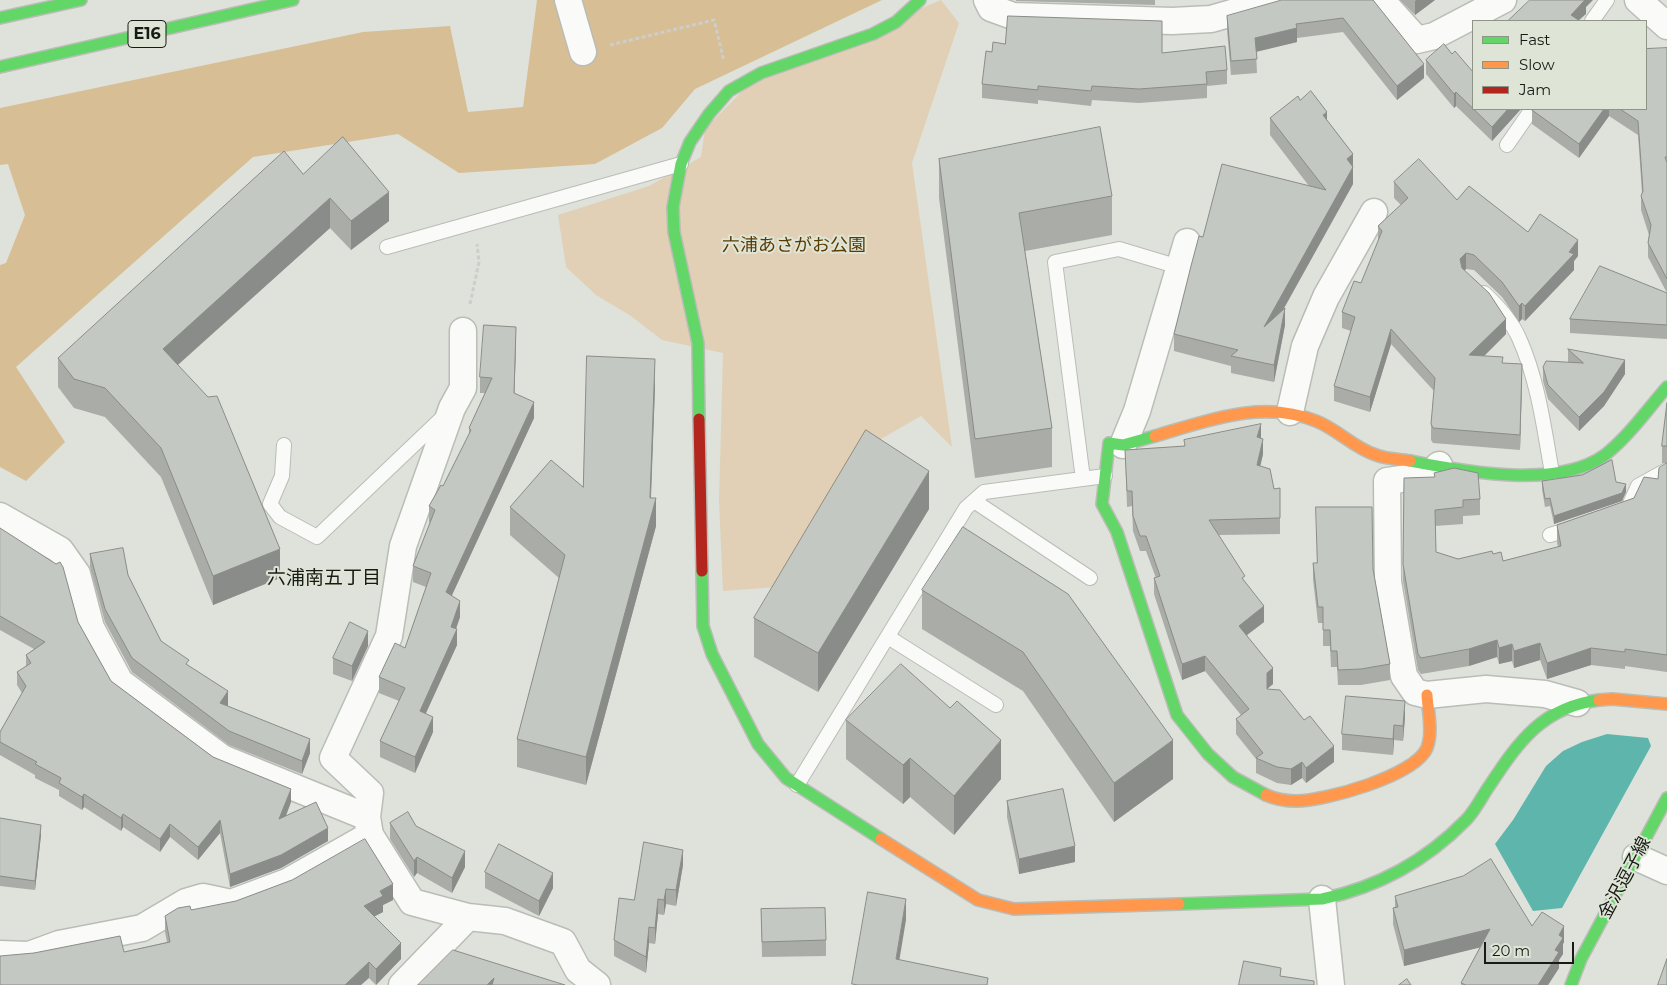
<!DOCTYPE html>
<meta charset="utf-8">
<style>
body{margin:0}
#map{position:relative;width:1667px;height:985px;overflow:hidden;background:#dee2da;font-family:Montserrat,sans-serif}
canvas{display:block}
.legend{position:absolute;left:1472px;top:20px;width:175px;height:90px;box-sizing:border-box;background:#dee5d7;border:1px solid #8f9489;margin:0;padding:6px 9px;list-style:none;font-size:15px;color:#181a15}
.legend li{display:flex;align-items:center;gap:10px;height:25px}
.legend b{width:25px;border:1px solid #8f9489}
.scale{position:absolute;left:1484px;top:942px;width:90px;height:22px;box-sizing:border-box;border:2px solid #181a15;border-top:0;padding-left:6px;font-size:15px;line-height:18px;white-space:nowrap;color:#181a15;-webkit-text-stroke:4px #dee5d7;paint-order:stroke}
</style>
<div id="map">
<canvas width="1667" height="985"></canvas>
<ul class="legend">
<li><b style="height:6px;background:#63d668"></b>Fast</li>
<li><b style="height:6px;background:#ff974d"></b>Slow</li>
<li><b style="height:6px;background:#b3261e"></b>Jam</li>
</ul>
<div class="scale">20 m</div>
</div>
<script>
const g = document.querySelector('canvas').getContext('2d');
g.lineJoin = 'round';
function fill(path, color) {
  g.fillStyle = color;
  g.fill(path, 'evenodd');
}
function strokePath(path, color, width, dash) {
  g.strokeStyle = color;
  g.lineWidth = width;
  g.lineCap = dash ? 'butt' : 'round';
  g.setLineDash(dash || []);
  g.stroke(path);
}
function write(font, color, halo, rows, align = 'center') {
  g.font = font + ' Montserrat,"Noto Sans JP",sans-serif';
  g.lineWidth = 4;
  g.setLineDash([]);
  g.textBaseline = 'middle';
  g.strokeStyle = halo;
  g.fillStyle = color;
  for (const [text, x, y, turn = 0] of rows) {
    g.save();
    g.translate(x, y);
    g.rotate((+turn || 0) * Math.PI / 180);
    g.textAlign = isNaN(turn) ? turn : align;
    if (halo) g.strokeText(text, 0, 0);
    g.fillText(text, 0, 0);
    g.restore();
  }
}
const green = new Path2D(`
 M941,0L959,23L912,163L952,447L921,416L853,455L777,587L723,591L719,501L723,353L662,340L631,316L596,295L566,267L558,215L649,186L701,157L705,129L755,78Z`);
const forest = new Path2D(`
 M537,0H882L695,89L662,128L595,164L459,173L398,134L253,157L16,367L65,442L26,481L0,467V265L6,263L25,215L8,164L0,165V108L363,32L450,26L468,112L523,107Z`);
const water = new Path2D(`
 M1607,734L1648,738L1651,746L1562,908L1533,911L1495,844L1513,820L1546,766L1563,751L1582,742Z`);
const path = new Path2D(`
 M610,45L714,20L724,61
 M470,304L479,262L477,244`);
const lane = new Path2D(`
 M1592,21L1607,0
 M1507,145L1532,109
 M387,247L681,164
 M1484,293C1498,306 1511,320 1519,338C1538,380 1544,428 1552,473
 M284,445L282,476L270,504L280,517L317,537L443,417
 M1083,479L1055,262L1119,249L1179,267
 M974,501L1090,578
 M1622,511L1628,508L1638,486L1667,470
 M1550,535L1573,528
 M888,637L996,705
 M797,785L966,508L984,492L1105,476`);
const street = new Path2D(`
 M568,0L583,52
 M987,0L991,8L1013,16L1172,21L1211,19L1277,0
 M1381,0L1417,40L1434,36L1503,0
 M1638,0L1667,26
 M1290,412L1305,346L1326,297L1374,212
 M1123,445L1137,411L1187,242
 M1439,465L1438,474L1387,481L1388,582L1404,676L1415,692L1427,695L1486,689L1545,694L1577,703
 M0,516L60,550L77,574L91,628L120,682L222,758L367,817L370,835L412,902L468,917L505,921L563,942L578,970L597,985
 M367,817L370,793L333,758L389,636L403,546L452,408L463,388V331
 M1636,857L1667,871
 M1322,899L1331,985
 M0,954L29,955L59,944L142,928L186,902L203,897L231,903L287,882L370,835
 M402,985L468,917`);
const fast = new Path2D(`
 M0,18L81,0
 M0,67L293,0
 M699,419L698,343L674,232L673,207L681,164L690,142L709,114L729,91L761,73L873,34L896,22L920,0
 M1155,436L1123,445L1109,443L1102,504L1117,532L1177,715L1208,754L1233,777L1266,795
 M1410,461C1463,471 1557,490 1605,455C1629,436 1647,410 1667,387
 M702,571L703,626L712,654L758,744L786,778L881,839
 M1179,904L1322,899C1379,887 1426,861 1466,820C1476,810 1482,796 1490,785C1519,741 1543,707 1599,700
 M1571,985L1581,959L1667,798`);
const slow = new Path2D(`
 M1155,436C1207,421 1262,399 1316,421C1337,429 1354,448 1376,455C1386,459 1399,459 1410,461
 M1599,700L1612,699L1667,704
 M1266,795C1275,799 1286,801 1296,801C1325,801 1415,776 1427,748C1433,732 1428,712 1427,695
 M881,839L978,900L1014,909L1179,904`);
const jam = new Path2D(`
 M699,419L702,571`);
const wall = new Path2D(`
 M1016,0H1155V5L1016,1Z
 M1373,0L1424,78L1397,100L1343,32L1297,38V42L1256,52L1257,73L1231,75L1227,30V16Z
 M1400,0H1435L1415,15Z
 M1005,44L1162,53L1227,70V84L1207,86V98L1139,103L1092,100L1091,106L1038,100V104L982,98V84L992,52Z
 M1667,48V293L1648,257V243L1649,235L1641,210V196L1642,193L1638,135L1609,116L1579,158L1532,124V110L1533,109H1646Z
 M1452,54L1473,109H1521L1492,141L1456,106L1454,108L1426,74V60Z
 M1300,100L1327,120L1353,154V184L1283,310L1285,325L1274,382L1231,373V366L1174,351V334L1203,237L1309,186L1270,135V118Z
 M939,159L1112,196V235L1025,251L1052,428V467L975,478L939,198Z
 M303,174L389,221L351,250L330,228L178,365L280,578L213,605L161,477L105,417L74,408L58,387V358Z
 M1394,182L1457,200L1528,232L1578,256L1574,261V270L1525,321L1522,319L1519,322L1502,297L1474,270L1466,269L1464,270L1506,334L1484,356L1503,363L1522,379L1520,450L1433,443L1431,440V424L1434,391L1391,344L1370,412L1334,401V386L1351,331L1342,328V312L1361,283L1378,242V226L1401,205L1394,198Z
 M1667,293V339L1570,333V319Z
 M516,342L514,393L534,418L452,595L460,617L456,629L457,645L426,713L433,732L415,773L380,757V741L399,701L379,693V677L405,648L426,587L413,582V566L430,523L429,522V506L443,486L469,435V428L485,393H480V377Z
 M1568,349L1625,374L1604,406L1579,431L1548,399L1543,381V367L1568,362Z
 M655,387L651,498L656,526L586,785L517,767V739L559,578L510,535V507L583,487Z
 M1667,403V672L1625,666V669L1591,665L1547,679L1540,660L1514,668L1512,661L1499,664L1497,657L1469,666L1421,674L1418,670L1403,581L1404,478L1480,499V515L1463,516V524L1435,526L1436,552L1458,559L1493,554L1503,561L1558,547L1557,542V525L1634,498L1658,479L1666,463H1662V446Z
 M1261,438L1263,454L1260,466L1274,489L1280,488V534L1219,535L1245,582L1264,622L1247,635L1273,684L1267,689L1334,762L1306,783L1302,778L1291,785L1277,783L1256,773V759L1236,734V719L1241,715L1205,671L1182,680L1154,594V578H1156L1146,551H1140L1133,531L1132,506L1127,507L1125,450L1184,446Z
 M1542,481L1616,482L1626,492L1622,501L1554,524L1550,506L1545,507L1542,489Z
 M929,509L818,692L754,657V618Z
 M0,528L78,622L111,681L213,757L291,802L286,816L328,841L281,868L230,887L220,833L198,860L170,837L160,852L123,827L121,831L84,807L82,810L59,796V790L35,778V775L0,755V732L22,693L17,685V672L26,667V655L34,649L0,630Z
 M90,554L128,575L161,641L189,666L228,705L227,706L310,753L302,774L229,745L132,672L105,622L90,567Z
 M1313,563L1373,569L1390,664V680L1361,685H1338L1337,667H1331L1330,646H1323V623H1318L1313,579Z
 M922,590L1068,594L1173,779L1114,822L1023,691L922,629Z
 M368,646L352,681L333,674V658Z
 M950,708L1001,779L954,835L910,797L903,804L846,759V720Z
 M1405,717L1403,741L1394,740L1393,755L1342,750V734Z
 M1007,801L1075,862L1019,874L1007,817Z
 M0,818L41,835L35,890L0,886Z
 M390,823L416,826L465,867L452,893L417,873L414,877L390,839Z
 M683,865L676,906L666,904L664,915L658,914L655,944L649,943L646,973L614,956V940L634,900Z
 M485,872L553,888L539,916L485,888Z
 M1395,896L1532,926L1564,942L1563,944V954L1559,960V968L1548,985H1461V983L1480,947L1404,966L1393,924V908L1395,907Z
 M393,900L383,905V912L374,916L401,959L376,985L369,978L124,952L167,942L165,932V916L191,910Z
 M761,909L826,940V956L762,957Z`);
const shadedWall = new Path2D(`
 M1417,0H1435L1415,15V1Z
 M1582,0H1593L1586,7V14L1578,21L1571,15Z
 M1297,28V42L1255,52V38Z
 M1424,64V78L1397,100V86Z
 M1456,92V106L1454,108V94Z
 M1508,109H1521L1492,141V127Z
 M1604,109H1609V116L1579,158V144Z
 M1327,112V129L1323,115Z
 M1353,154V184L1264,344V327L1347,159Z
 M389,192V221L351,250V221Z
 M330,198V228L163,378V349Z
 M1578,240V256L1574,261V270L1525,321V306L1569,252Z
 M1466,253V269L1460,275V259Z
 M1522,303V319L1519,322V306Z
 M1285,308V325L1274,382V365Z
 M1506,319V334L1469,371V355Z
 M516,327V342L514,409V393Z
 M1391,329V344L1370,412V397Z
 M655,359V387L650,520L656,498V526L586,785V757L650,498Z
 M1625,360V374L1604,406L1579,431V417Z
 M1522,364V379L1520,450V435Z
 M534,402V418L446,608V592Z
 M1261,424V440L1257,437Z
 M1263,439V454L1257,481V465Z
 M929,471V509L818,692V653Z
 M1626,484V492L1622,501L1554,524V516Z
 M280,549V578L213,605V576Z
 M460,601V617L453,637L457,629V645L420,726V711Z
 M1264,606V622L1239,641V626Z
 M368,631V646L352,681V666Z
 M1497,640V657L1469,666V649Z
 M1540,643V660L1514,668V651Z
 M1512,644V661L1499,664V648Z
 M1591,648V665L1547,679V663Z
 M1205,656V671L1182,680V664Z
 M1273,668V684L1267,689V673Z
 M228,691V705L220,717V703Z
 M1405,701V717L1403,741V726Z
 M433,717V732L415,773V757Z
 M1394,725V740L1393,755V739Z
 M310,739V753L302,774V761Z
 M1001,740V779L954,835V796Z
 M1173,740V779L1114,822V783Z
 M1334,746V762L1306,783V768Z
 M910,758V797L903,804V765Z
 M1302,762V778L1291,785V769Z
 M291,789V802L279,833V819Z
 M84,794V807L82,810V797Z
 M123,814V827L121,831V818Z
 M220,820V833L198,860V847Z
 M170,824V837L160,852V839Z
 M41,825V835L35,890V881Z
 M328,828V841L281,868L230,887V874Z
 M1075,846V862L1019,874V859Z
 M683,850V865L676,906V890Z
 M465,851V867L452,893V878Z
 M417,857V873L414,877V861Z
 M553,873V888L539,916V901Z
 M393,884V900L383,905V912L364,922V906L380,891Z
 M666,889V904L664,915V900Z
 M658,899V914L655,944V928Z
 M906,899V920L896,980V959Z
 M1564,926V942L1563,944V954L1559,960V968L1548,985H1538L1555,950L1559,935Z
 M649,927V943L646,973V957Z
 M1490,929V945L1404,966V950Z
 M401,943V959L376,985V969Z
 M369,962V978L361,985H345Z
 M494,978V985H487Z`);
const building = new Path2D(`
 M1282,0H1373L1424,64L1397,86L1343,18L1296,24L1297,28L1255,38L1257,59L1231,61L1227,16Z
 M1530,0H1585L1571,15L1580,21H1508Z
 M1008,16L1162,21V53L1225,46L1227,70L1206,72L1207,84L1139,89L1092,86L1091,91L1038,86V90L982,84L986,51L992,52L993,42L1005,44Z
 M1444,44L1452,54L1455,51L1473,72V109H1508L1492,127L1456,92L1454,94L1426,60Z
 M1667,48V157H1665L1667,163V279L1648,243L1651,225L1641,196L1643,191L1638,121L1620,109H1646V49Z
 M1311,91L1327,112L1323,115L1353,154L1347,159L1353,167L1264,327L1285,308L1274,365L1231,356L1238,350L1174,334L1191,266L1199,236L1203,237L1222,164L1326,190L1270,118L1298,96L1300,100Z
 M1533,109H1604L1579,144L1532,110Z
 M1100,127L1112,196L1019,213L1052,428L975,439L939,159Z
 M343,137L389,192L351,221L330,198L163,349L208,397L217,396L280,549L213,576L161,448L105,388L74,379L58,358L284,151L303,174Z
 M1419,159L1457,200L1469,186L1528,232L1540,214L1578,240L1569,252L1574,254L1525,306L1522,303L1519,306L1502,282L1474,255L1466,253L1460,259L1462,268L1489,293L1506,319L1469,355L1503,357L1502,363L1522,364L1520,435L1433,428L1431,424L1435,378L1391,329L1370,397L1334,386L1355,317L1342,312L1354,281L1361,283L1382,231L1378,226L1408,198L1394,182Z
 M1600,266L1667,293V325L1570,319Z
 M484,325L516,327L514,393L534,402L446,592L460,601L451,627L457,629L420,711L433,717L415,757L380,741L405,688L379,677L395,643L405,648L431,573L413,566L435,510L429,506L441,485L443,486L471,430L469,428L492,378L480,377Z
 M1568,349L1625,360L1604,392L1579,417L1548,385L1543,367L1546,361L1583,363Z
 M587,356L655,359L650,498H656L586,757L517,739L565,555L510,507L551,460L583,487Z
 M1667,403V446H1662Z
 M1261,424L1257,437L1263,439L1257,465L1270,469L1274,489L1280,488V518L1209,520L1245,576L1242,578L1264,606L1239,626L1273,668L1267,673V689L1280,690L1304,720L1310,716L1334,746L1306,768L1302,762L1291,769L1277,767L1256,758L1263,753L1236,719L1249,709L1205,656L1182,664L1154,578L1160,576L1146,536H1140L1133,516L1132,491H1127L1125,450L1185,446L1184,440Z
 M866,430L929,471L818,653L754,618Z
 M1612,460L1616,482L1626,484L1622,493L1554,516L1550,498L1545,499L1542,481L1582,475Z
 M1667,463V655L1625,649V652L1591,648L1547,663L1540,643L1514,651L1512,644L1499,648L1497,640L1469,649L1421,658L1418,654L1403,564L1404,478L1435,477L1434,473L1454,468L1478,473L1480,499L1463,500V507L1435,510L1436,552L1458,559L1492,551L1493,554L1501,552L1503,561L1561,546L1557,525L1634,498L1644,477L1658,479L1659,468Z
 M1316,507H1372L1373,569L1390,664L1361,669L1338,670L1337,651H1331L1330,630H1323V607H1318L1313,563H1317Z
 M963,527L1068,594L1173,740L1114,783L1023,652L922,590Z
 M0,528L56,564L60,562L63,567L78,622L111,681L213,757L291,789L279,819L316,802L328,828L281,855L230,874L220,820L198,847L170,824L160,839L123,814L121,818L84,794L82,797L59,783L61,778L35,764L37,762L0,742V732L26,686L17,672L31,663L26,655L45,642L0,616Z
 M123,548L128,575L161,641L189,660L186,664L228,691L220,703L310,739L302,761L229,731L132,658L105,609L90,554Z
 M350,622L368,631L352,666L333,658Z
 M901,664L950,708L957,701L1001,740L954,796L910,758L903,765L846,720Z
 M1346,696L1405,701L1403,726L1394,725L1393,739L1342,734Z
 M1063,789L1075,846L1019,859L1007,801Z
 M408,812L416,826L465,851L452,878L417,857L414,861L390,823Z
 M0,818L41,825L35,881L0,876Z
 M365,839L393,884L380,891L383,896L364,906L401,943L376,969L369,962L345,985H0V956L34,953L120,936L124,952L170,942L165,916L178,908L190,906L191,910L236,901L292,880Z
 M644,842L683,850L676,890L666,889L664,900L658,899L655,928L649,927L646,957L614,940L619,898L634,900Z
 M499,844L553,873L539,901L485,872Z
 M1491,859L1532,926L1542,912L1564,926L1559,935L1563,938L1555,950L1559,952L1538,985H1466L1461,983L1490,929L1404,950L1393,908L1398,907L1395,896L1463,876Z
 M868,892L906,899L896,959L988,978L987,985H858L852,984Z
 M825,908L826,940L762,942L761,909Z
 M453,950L565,985H492L494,978L487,985H418Z
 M1667,959V985H1658Z
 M1244,961L1281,968L1280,976L1314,981V985H1239Z
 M1407,979L1411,985H1399Z`);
const shields = [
 [147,34,38]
];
const shieldNames = [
 ["E16",147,34]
];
const parkNames = [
 ["六浦あさがお公園",794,246]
];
const streetNames = [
 ["金沢逗子線",1625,878,-62]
];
const neighbourhoodNames = [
 ["六浦南五丁目",324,578]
];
fill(green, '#e1d0b5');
fill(forest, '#d7be95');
fill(water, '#5db5ac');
strokePath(lane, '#b9bdb6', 16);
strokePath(street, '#b9bdb6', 29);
strokePath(fast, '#b9bdb6', 14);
strokePath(slow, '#b9bdb6', 14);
strokePath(jam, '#b9bdb6', 14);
strokePath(path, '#cdcecc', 3, [4, 2.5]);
strokePath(lane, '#fafbf9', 14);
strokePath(street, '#fafbf9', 26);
strokePath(fast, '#63d668', 11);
strokePath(slow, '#ff974d', 11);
strokePath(jam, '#b3261e', 11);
fill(wall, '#a9aca7');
fill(shadedWall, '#898c88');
fill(building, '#c4c8c2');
strokePath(building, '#898c88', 1);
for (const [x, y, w] of shields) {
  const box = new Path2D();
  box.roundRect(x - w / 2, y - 13.5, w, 27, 4);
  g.fillStyle = '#dee5d7';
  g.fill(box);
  strokePath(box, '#181a15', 1);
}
write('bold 16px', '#181a15', null, shieldNames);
write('18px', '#5b3a00', '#dee5d7', parkNames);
write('18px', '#181a15', '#dee5d7', streetNames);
write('19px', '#181a15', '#dee5d7', neighbourhoodNames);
</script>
